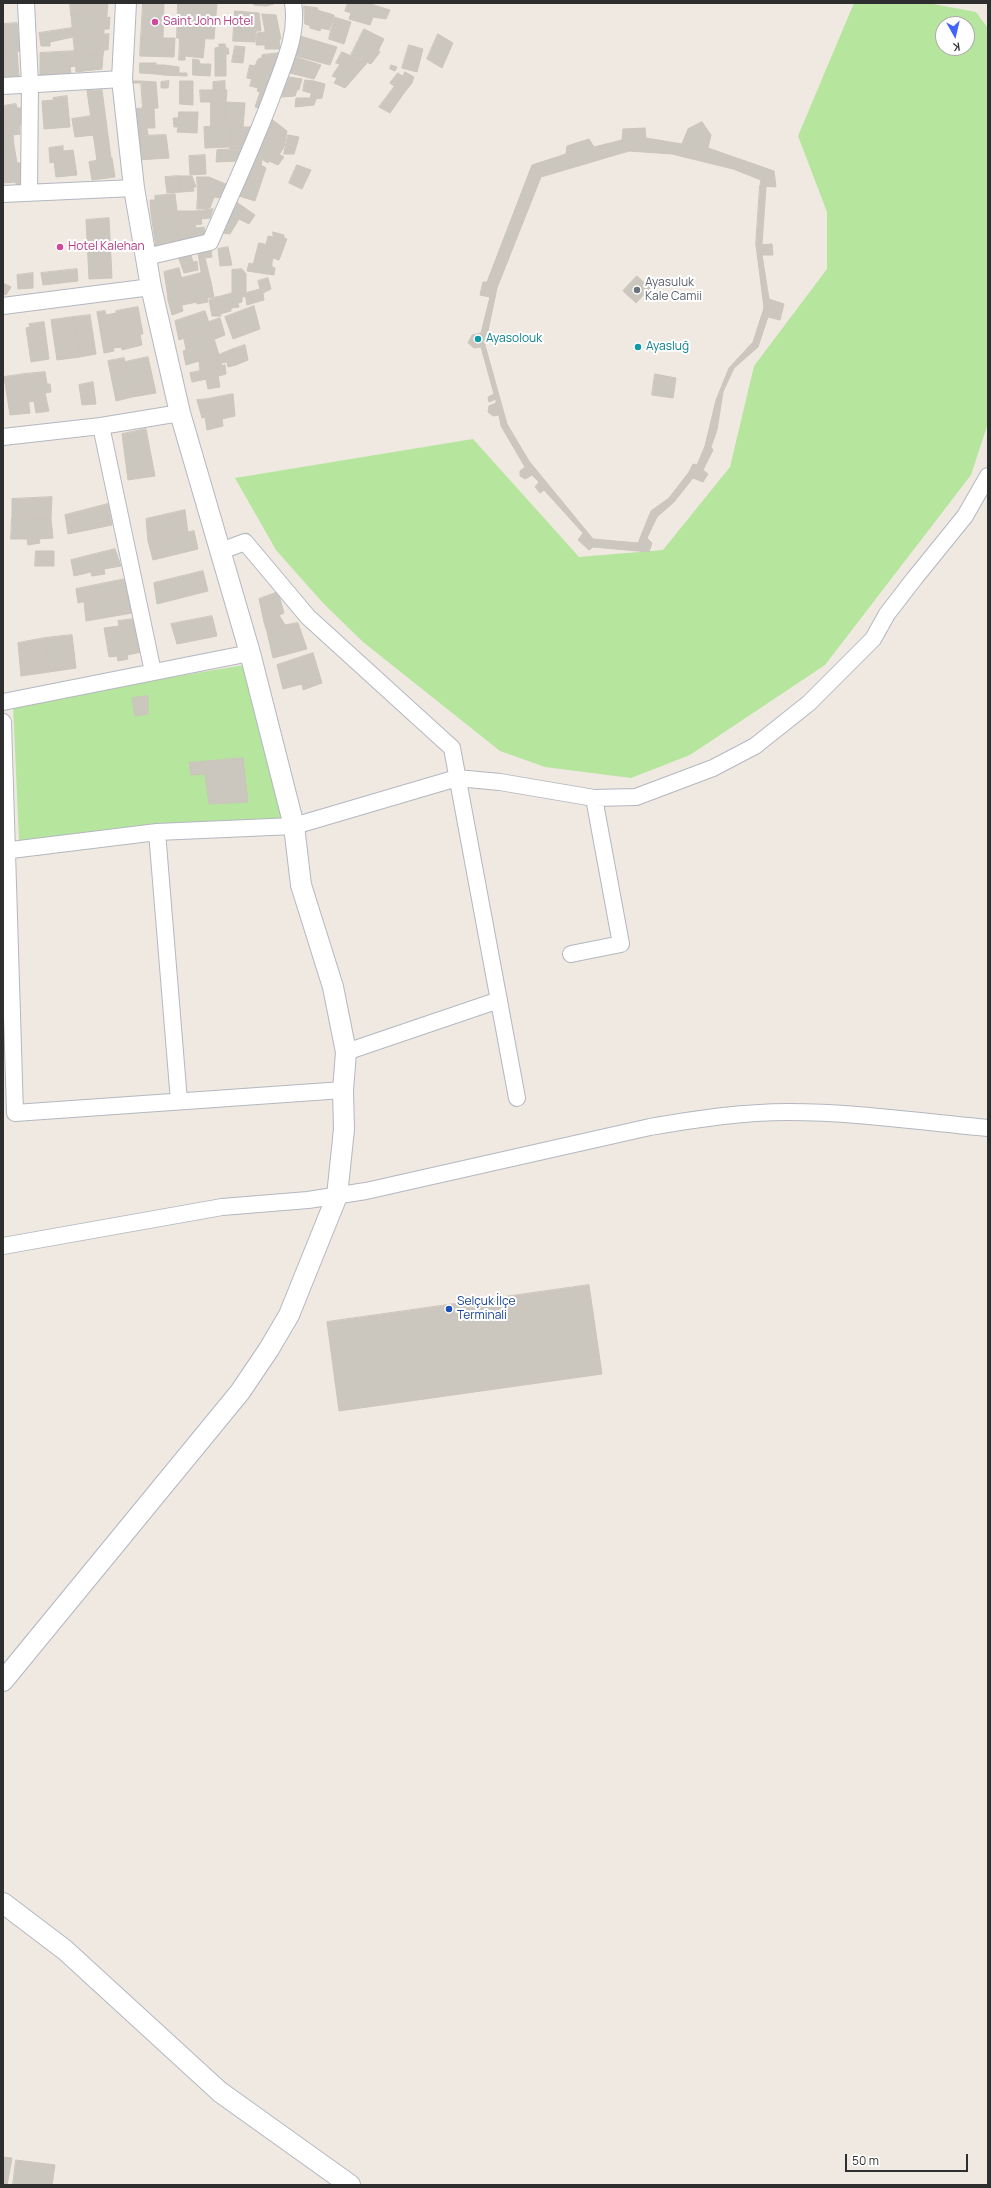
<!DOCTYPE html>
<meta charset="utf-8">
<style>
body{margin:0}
#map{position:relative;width:991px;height:2188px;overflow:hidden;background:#efe9e1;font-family:Manrope,sans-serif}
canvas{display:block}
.frame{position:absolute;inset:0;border:4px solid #2e2e2e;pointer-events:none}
.north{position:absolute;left:935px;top:16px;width:40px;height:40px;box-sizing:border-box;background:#fff;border:1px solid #ababab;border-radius:50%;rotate:172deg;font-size:11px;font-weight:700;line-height:16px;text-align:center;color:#2e2e2e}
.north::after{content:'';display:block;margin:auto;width:14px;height:18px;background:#4264fb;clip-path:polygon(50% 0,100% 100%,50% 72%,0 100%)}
.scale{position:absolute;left:845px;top:2154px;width:123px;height:18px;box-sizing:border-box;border:2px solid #2e2e2e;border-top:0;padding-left:5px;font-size:12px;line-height:14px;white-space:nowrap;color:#2e2e2e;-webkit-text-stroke:3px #fff;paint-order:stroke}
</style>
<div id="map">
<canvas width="991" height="2188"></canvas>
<div class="frame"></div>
<div class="north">K</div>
<div class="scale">50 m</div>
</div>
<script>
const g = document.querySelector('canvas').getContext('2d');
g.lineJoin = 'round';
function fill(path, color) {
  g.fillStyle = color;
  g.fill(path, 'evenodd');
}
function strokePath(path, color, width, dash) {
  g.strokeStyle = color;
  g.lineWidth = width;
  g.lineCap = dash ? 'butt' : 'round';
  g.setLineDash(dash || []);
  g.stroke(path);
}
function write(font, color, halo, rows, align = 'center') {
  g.font = font + ' Manrope,sans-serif';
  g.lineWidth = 4;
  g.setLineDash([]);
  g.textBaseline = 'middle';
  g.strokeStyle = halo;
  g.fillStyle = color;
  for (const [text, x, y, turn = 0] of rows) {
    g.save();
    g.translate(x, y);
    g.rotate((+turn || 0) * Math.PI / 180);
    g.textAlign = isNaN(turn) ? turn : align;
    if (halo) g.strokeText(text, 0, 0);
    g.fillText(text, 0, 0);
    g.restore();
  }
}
const green = new Path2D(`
 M854,3H928L976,12L988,28V423L971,475L825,665L690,755L631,778L545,767L500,751L363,642L323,603L276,550L235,478L473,439L579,557L663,550L730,467L754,366L827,269V212L798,136ZM943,24H967V48H943Z
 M244,665L283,819L19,841L13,704Z`);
const building = new Path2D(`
 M70,3H108L107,14L71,15Z
 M143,3H164L163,38H141Z
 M178,3H217L214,39L177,38Z
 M254,3H274V4L266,6L254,5Z
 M348,3H367L390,10L386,19L373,17L370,25L349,19L351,13L345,11Z
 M304,6L318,8L311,26L305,24Z
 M317,10L334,15L329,30L321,28L320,31L310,28Z
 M235,11L259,13L261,31H256L255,42L233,41Z
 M107,14V18L110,17L109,29H104V34L73,37L71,15Z
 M262,14L276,15L281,39H279L280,49H265V45H256L257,33L265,32Z
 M334,17L351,22L344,44L329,39Z
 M17,23L20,51L3,52V24Z
 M72,28L73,37L50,42V46H41L39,33Z
 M364,29L384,39L378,51L380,52L371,64L351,55Z
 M109,34L108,50H104L103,55L75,56L73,37Z
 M438,34L453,43L442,68L427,59Z
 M300,36L337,47L330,65L296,56L300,44L299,43Z
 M141,38H175L174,57L140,56Z
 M180,38L205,39L203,58L185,56V60H179Z
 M219,44H225L226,48H228L229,54H226V76H215V48L219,47Z
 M409,45L423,49L417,72L402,68Z
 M235,46L245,47L243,63L232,62Z
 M17,51L19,76L3,77V52Z
 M75,51L76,66L70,67L71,73L40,76V53Z
 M342,52L367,63L345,88L334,83L337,78L332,76L340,64L336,63Z
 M280,53L276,70L255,66L258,59L262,58V55Z
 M103,55L102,69L76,72L75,56Z
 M295,57L321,65L314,79L290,73Z
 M193,59L199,60L200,64H211L210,76L193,75Z
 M140,63H156L155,74L140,73Z
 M156,65H164L163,75L155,74Z
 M164,65L179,67V73H187V76L163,75Z
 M250,65L276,70L272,82L247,78Z
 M391,65L397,67L395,71L390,69Z
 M405,72L414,77L412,83L403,76Z
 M398,73L412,83L404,93L390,83Z
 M289,77L302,79L299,90L284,89Z
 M252,79L272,82L263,109L255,107L260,92L257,91L258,88L250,86Z
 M305,80L314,81L311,93L303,91Z
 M133,81H141V83H133Z
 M141,81L156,82L158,108L143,109Z
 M169,81L168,88H161V82Z
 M180,81H193V105L180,104Z
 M225,81V90H213V82Z
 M314,81L325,84L322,98L316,99L314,105L295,107L296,98H310Z
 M395,86L404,93L390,113L379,107Z
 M284,89L297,90L295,96L282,97Z
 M102,90L111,158L97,161L87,91Z
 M200,90H227L226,102H201Z
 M67,96L70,127L44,129L42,101L54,100L53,98Z
 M211,102H226L225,126L211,127Z
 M226,102L245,103L243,127L225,126Z
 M16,104L17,108H21L22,125L3,127V106Z
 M154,108L155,128H147L148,135L134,136L132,109Z
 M179,112H198L197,133L177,132L178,127H174L173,118H178Z
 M91,116L94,135L75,137L72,119Z
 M269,117L287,131L284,147L279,155L259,143Z
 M702,122L711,135L708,148L774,171L776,187L760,186L761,180L733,169L672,154L629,151L541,177L497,288L485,345L507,424L529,461L593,539L638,543L651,511L669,498L689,472L693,464L697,465L705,446L716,400L729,368L753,342L764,308L756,245L772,244L773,255H762L769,299L784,304L780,320L768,317L758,347L734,368L723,392L717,430L711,447L713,450L703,470L708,474L703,482L693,478L674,502L657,517L647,538L652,543L649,552L593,547L589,550L578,540L583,533L544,490L540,493L535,487L539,482L532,475L525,479L520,476V471L525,467L501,426L499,415L493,416L488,412L489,406L496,403V399L489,402L488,397L494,394L481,347L474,348L468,343L472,335L481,333L490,297L480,295L483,282H487L532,165L566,154L567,146L589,139L594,147L622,140L623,129L645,128L646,138L682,144L688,129Z
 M19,125L20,134L13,135L14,145L3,147V127Z
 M230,126L229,147L205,148L204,127Z
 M230,126L243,127H254L250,139L230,138Z
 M166,135L169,158L137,160L134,136Z
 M288,135L299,137L294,154H284Z
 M230,138L250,139L244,149H230Z
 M259,143L284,157L278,165L269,161L268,163L253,154Z
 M14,145L17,163H22L24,184L16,185V182L3,183V147Z
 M63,146V151L73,150L77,175L56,177L54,162L50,163L49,148Z
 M244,149L238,161L216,162L217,150Z
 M253,154L262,160L261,165L266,168L255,201L239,196Z
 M205,155L206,174L190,175L189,156Z
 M111,158H112L115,177L92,180L89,162Z
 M297,165L311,170L302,189L289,183Z
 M179,176H192L196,187H193L194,191L181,192Z
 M179,176L181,192L167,193L165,177Z
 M197,177H209L228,185L221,198L198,195Z
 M760,186L766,187L762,244L756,245Z
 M175,194L177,211L151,214L150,200H155V196Z
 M198,195L214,197L210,208L197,209Z
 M235,201L255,215L249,224L239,219L230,234L222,233Z
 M213,209L210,218L201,219L202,224L181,227L182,231L179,232L178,223L198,221V211Z
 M177,211L180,243L156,248L151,214Z
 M177,211H198V221L178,223Z
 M109,218L112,278L89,279L86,220Z
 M195,225L196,228L204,227L206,238L180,243L179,232L182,231L181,227Z
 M273,232L284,235V238L287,239L279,260L273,258L272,262H268L269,258L266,257L269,245H266L268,236L273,237Z
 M259,243L269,245L266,257L269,258L268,262H272V267L275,268L274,275L247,271L249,263L253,264Z
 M228,247L232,265L220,266L218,249Z
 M211,250L212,257L205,258L211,282L203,284L198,253Z
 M190,252L193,262L197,261L198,270L184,273L178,256Z
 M179,268L184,288L167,291L164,272Z
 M77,269L78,281L43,285L41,273Z
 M242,269L246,274V296L242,297V302L238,303L239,307L231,308V304L219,308L217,297L232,293V270Z
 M33,273V288L18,289L17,275Z
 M201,273L203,284L184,288L182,278Z
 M637,276L650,288L636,303L623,291Z
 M268,278L271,289L263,293L264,300L247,305L245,293L260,289L258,281Z
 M211,282L214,297L207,298L208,302L197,304V294H192V286Z
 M3,283L11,287L6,295L3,294Z
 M192,286V294L168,300L167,291Z
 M192,294H197V302L182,305L180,297Z
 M180,297L183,311L172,315L168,300Z
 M217,297L221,316H212L209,300Z
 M231,304V311L220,314L219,308Z
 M254,306L260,329L233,339L225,317Z
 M138,307L143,334H140L142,345L122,350L116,311Z
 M105,311L106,315L116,313L122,347L113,348L114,351L104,353L97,312Z
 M205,311L211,329L179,340L175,321Z
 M90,315L96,354L80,357L73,317Z
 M73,317L80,357L57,360L51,320Z
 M220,318L225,335L215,339L209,322Z
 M44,322L49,359L31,362L26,328L30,327L29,324Z
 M211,329L219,355L186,365L183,351L186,350L184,339Z
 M245,345L248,360L236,365L233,349Z
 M233,349L236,365L228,367L227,362L221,363L219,355Z
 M219,355L222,366L200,371L199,361Z
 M148,357L156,393L132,397L125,362Z
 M124,358L132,397L116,401L108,361Z
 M225,365L226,374L212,378L210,369Z
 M210,369L212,378L192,382L190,373Z
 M45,372L47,384H50L51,392L45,393L49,411L36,413L34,401L29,402L25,374Z
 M25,374L30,413L10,415L4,377Z
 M655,374L676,378L673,398L652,395Z
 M218,376L220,387L208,389L206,379Z
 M93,382L96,404L82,405L79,385Z
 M233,394L235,416L213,421L208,399Z
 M208,399L212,416L202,418L197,400Z
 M212,416L213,421L222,419L223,426L207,430L205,417Z
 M146,429L155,476L128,480L122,434Z
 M52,497L51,519L12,518V499Z
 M108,504L112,525L68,534L65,515Z
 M185,510L188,533L148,541L146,519Z
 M12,518L51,519L53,538L39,539L40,543L28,545L27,539H11Z
 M194,531L198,549L153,560L148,541Z
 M115,549L121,566L104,569L105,574L92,576L91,572L74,576L71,560Z
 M36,551H54V566H35Z
 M203,571L208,591L157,604L154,583Z
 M125,579L127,592L78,603L76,589Z
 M127,592L132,613L86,621L84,602Z
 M278,592L284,613L264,622L259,599Z
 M279,615L285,625L267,632L264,622Z
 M212,616L217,636L177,644L171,624Z
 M134,619V623L138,622L142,652L127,655L128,659L118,661L117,656L109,657L104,628L119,626L118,621Z
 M298,623L307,649L273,658L267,632L285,625Z
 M72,635L76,668L49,672L45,638Z
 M45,638L49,672L21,676L18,643Z
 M313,653L322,683L303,690L302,684L283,689L277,665Z
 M148,696V714L135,716L132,698Z
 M243,758L248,802L209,804L205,774L191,775L189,763Z
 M589,1285L602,1374L339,1411L327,1322Z
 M3,2157L12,2158L7,2185H3Z
 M16,2160L55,2165L52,2185H13Z`);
const minor = new Path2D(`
 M26,3L30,84L29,192
 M3,86L122,79
 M3,194L134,188
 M146,257L210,242C232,191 256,141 275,88C285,61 298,33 293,3
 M3,306L151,287
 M101,426L153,672
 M3,437L101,426L180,413
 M221,551L245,542L308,617L452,748L517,1098
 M3,702L250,653
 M3,722L15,1113L343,1090
 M157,832L179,1101
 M3,851L157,832L294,826L457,778L500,782L594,798L636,797L713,768L755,746L809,703L873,639L887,614L914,579L965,516L988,476
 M571,954L621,944L594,798
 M346,1052L499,1000
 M3,1246L222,1207L308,1200L366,1191L650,1127C696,1119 742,1112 789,1112C855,1112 922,1122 988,1128`);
const tertiary = new Path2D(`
 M3,1681L240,1392L269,1349L289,1315L337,1196L344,1129L343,1090L346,1052L333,987L301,885L294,826L250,653L180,413L151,287L134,188L122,79L126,3
 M3,1903L65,1950L220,2092L350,2185`);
const markers = [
 [155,22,4,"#d1479c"],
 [60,247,4,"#d1479c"],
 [637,290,4,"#6b7280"],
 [478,339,4,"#0f9aa8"],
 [638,347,4,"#0f9aa8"],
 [449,1309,4,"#1a4fb4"]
];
const hotelNames = [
 ["Saint John Hotel",163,22],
 ["Hotel Kalehan",68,247]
];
const worshipNames = [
 ["Ayasuluk",645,283],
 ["Kale Camii",645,297]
];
const cultureNames = [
 ["Ayasolouk",486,339],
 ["Ayasluğ",646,347]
];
const transitNames = [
 ["Selçuk İlçe",457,1302],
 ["Terminali",457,1316]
];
fill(green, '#b6e59e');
fill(building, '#cbc7bf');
strokePath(building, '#cbc5ba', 1);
strokePath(minor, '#b4b7c1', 18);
strokePath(tertiary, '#b4b7c1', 22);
strokePath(minor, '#fff', 16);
strokePath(tertiary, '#fff', 20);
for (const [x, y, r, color] of markers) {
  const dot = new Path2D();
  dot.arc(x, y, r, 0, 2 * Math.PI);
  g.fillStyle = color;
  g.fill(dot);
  strokePath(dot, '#fff', 1.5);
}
write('12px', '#b23c85', '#fff', hotelNames, 'left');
write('12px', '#5b616d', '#fff', worshipNames, 'left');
write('12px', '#0d838f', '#fff', cultureNames, 'left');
write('12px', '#164399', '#fff', transitNames, 'left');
</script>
